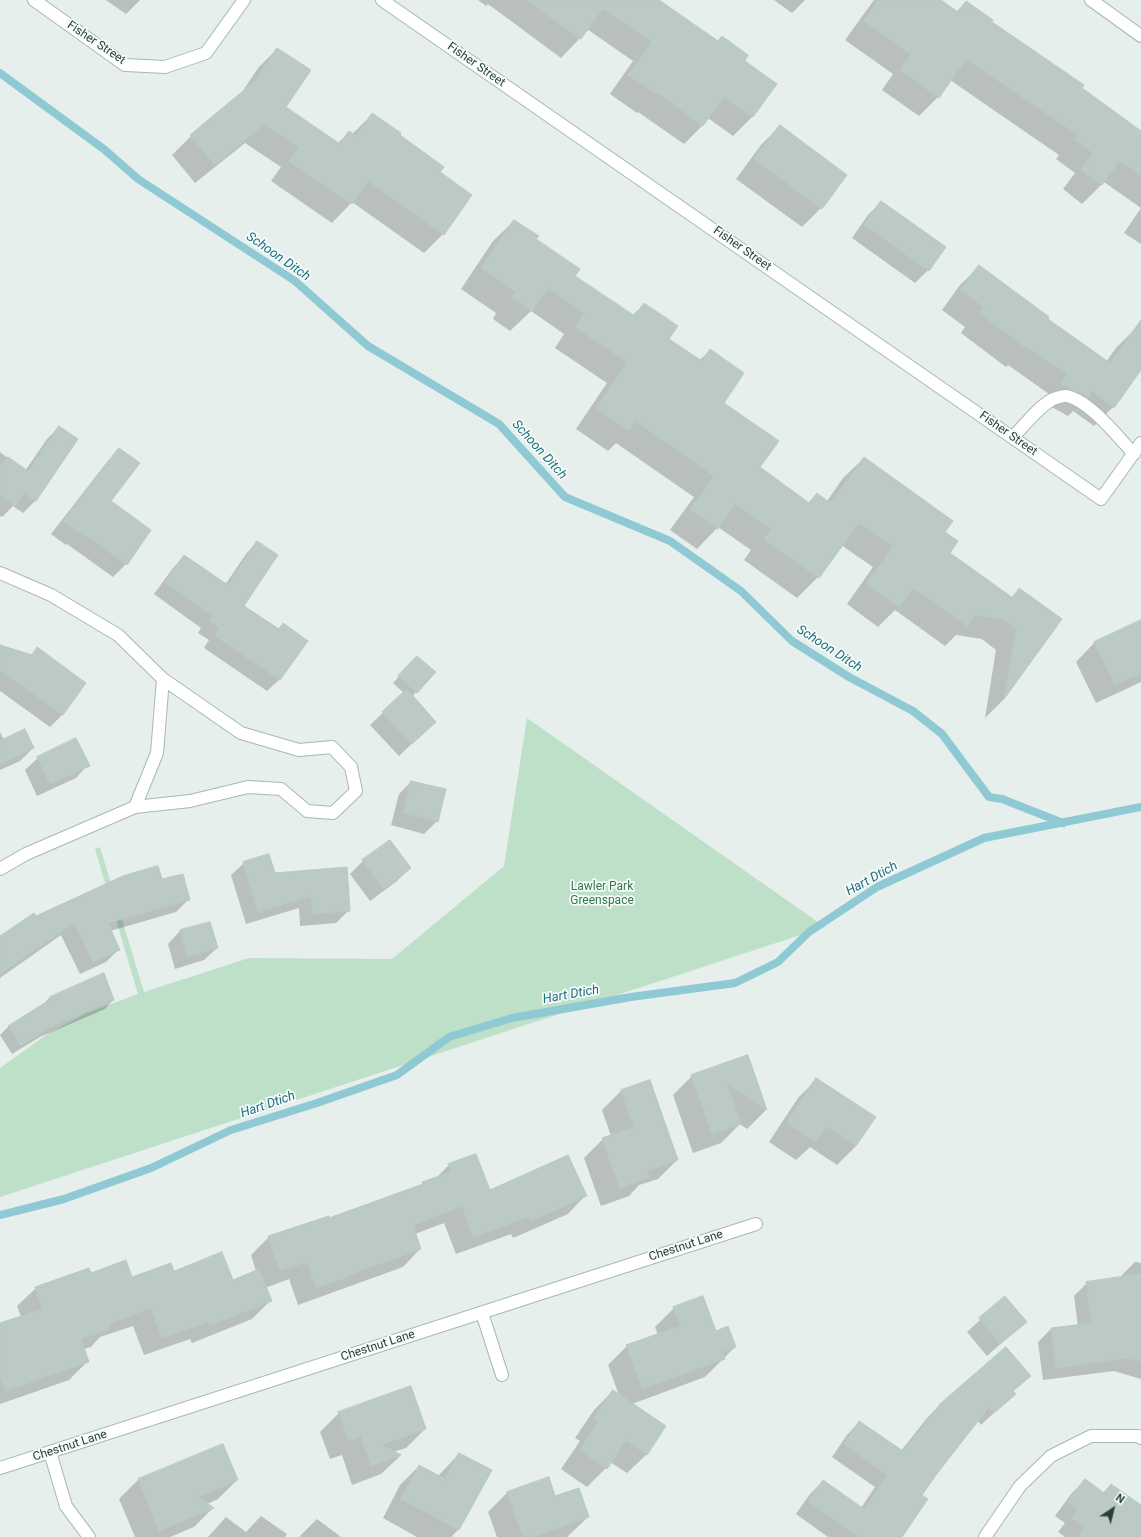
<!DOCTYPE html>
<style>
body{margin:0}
#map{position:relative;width:1141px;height:1537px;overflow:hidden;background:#e6efeb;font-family:Roboto,sans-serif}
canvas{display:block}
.north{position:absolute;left:1093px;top:1489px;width:40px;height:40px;-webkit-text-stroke:3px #f7fbf9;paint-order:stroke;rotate:35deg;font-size:11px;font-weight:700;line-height:16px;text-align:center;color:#24423a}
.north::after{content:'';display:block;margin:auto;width:14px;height:18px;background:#24423a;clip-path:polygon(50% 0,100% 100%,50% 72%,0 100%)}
</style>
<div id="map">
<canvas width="1141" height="1537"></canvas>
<div class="north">N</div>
</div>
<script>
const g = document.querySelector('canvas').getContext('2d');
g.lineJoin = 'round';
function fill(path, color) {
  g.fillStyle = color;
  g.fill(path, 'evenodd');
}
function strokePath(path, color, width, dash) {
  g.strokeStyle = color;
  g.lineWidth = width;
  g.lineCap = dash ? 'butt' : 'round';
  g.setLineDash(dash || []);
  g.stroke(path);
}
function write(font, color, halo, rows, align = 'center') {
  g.font = font + ' Roboto,sans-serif';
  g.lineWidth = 3.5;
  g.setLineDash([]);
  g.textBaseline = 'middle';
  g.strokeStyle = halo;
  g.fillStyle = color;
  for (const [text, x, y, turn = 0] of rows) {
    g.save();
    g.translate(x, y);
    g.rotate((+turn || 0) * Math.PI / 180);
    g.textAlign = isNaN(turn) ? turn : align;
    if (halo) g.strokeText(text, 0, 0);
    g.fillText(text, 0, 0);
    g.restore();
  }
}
const green = new Path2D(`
 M527,718L825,927L0,1197V1068L49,1033L87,1013L138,994L95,849L100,847L144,992L249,958L392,959L504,866Z`);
const shadow = new Path2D(`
 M106,0H140L126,14Z
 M478,0H658L776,84L752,117L733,136L708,118L703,125L684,144L638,112L637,113L610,94L633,61L587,29L580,38L561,58L488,4L486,6Z
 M774,0H805L792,13Z
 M874,0H939L956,12L966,2L991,22L1141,132V244L1124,233L1141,208L1104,182L1082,204L1063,189L1075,173L1056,159L1059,155L950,80L938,97L919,116L882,90L893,74L845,40Z
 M277,49L285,107L338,143L349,132L352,134L372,115L438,173L443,234L424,253L352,202L332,223L271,181L281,167L245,143L195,183L172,155L191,136L241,94L258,68Z
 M780,126L845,175L821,208L802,227L736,179L761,145Z
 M881,202L928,270L915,283L852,238L868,215Z
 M514,221L574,277L632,316L644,304L668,339L699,361L710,350L723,403L759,468L808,503L817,494L827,501L843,478L864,458L944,532L948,553L1011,598L1019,589L1061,619L1004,699L985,718L996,650L982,639L956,635L945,646L895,610L878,627L847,604L873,567L841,545L818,577L797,598L744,560L751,550L718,527L697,549L670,530L694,497L616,443L608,451L576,429L607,383L555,348L564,334L531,311L510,331L493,319L496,313L461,289L493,241Z
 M980,266L1046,319L1106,362L1116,348L1135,329L1141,333V368L1113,407L1094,426L1073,411L1068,416L1043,402L1049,394L1008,365L1006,367L961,333L965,327L942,310L960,285Z
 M59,427L77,440L35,501L23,513L13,506L2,517L0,516V452L25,471L47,439Z
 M119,449L110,502L126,564L113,577L67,544L66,545L51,534L107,462Z
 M257,542L243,606L278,630L283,624L307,641L279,680L267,691L204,648L209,640L198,633L201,628L154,594L173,568L184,556L225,585L246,554Z
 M1141,621V682L1096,703L1076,662L1095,642Z
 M0,646L30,656L37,649L63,714L50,727L0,691Z
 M411,663L416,692L412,697L422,734L399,756L370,725L404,693L393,683Z
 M0,732L4,740L33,748L20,761L0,770Z
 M38,758L88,765L76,778L37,796L25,770Z
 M411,782L437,821L424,834L391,825L399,794Z
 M363,861L410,868L397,881L370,901L350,874Z
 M244,863L275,874L349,910L336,923L300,926L299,908L246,924L231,875Z
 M161,881L189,899L176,912L110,931L119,949L106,962L80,974L61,935L0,978V937L36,917Z
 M180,931L217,948L204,960L175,969L168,944Z
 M50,997L113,1000L105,1009L40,1037L12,1054L0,1035L9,1026L42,1006Z
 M747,1056L766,1110L747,1129L740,1124L721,1143L693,1153L673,1095L692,1076Z
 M817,1079L856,1146L837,1165L810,1147L796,1160L769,1142L798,1098Z
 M649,1081L677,1160L658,1179L639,1185L629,1196L601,1206L584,1158L603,1139L611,1136L602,1110L621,1091Z
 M449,1165L489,1191L585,1196L568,1214L513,1238L511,1234L456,1254L444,1223L415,1234L420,1249L403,1267L298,1305L289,1279L265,1288L271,1300L252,1319L192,1343L190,1339L144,1355L133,1326L100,1337L91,1347L83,1349L87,1362L69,1380L0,1404V1324L21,1317L17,1306L36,1288L90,1274L132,1278L174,1272L232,1281L256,1271L251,1255L269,1237L329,1219L419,1187L423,1183L436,1178Z
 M1135,1262L1141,1263V1379L1114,1371L1043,1380L1038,1342L1051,1329L1078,1326L1074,1296L1087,1283L1122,1278V1275Z
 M1005,1297L1026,1321L987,1356L967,1332Z
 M674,1308L735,1347L705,1377L632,1404L647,1454L627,1473L610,1462L606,1468L587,1487L561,1469L580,1441L575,1438L594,1410L613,1391L619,1395L608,1365L627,1346L658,1335L655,1327Z
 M1030,1376L1012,1392L1014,1394L981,1425L977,1420L921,1495L897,1537H828L796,1514L810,1494L823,1481L861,1508L875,1487L832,1457L847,1435L859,1422L901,1451L927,1418L940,1405Z
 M339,1413L425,1429L406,1448L393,1452L400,1456L381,1474L352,1485L342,1455L330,1459L320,1432Z
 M222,1445L237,1480L218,1499L207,1504L213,1508L194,1527L170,1537H135L119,1499L138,1480Z
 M459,1454L490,1470L458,1530L451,1537H417L383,1518L400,1485L419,1466L438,1476Z
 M1085,1480L1103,1493L1111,1485L1141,1507V1537H1065L1058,1532L1065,1523L1055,1516L1071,1494Z
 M507,1493L555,1497L588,1517L567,1537H497L488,1512Z
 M261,1516L287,1534L285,1537H208L226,1517L246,1532Z
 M317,1519L341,1537H299Z`);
const stream = new Path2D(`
 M0,73L105,150L138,179L295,281L368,346L499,424L565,497L670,541L741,591L792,641L849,677L913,711L942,734L989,797L1002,799L1063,823
 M0,1215L64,1199L151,1168L231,1130L317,1103L397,1075L449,1037L512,1018L631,997L735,983L778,962L809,932L877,887L984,838L1141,807`);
const building = new Path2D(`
 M527,0H659L718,41L722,36L748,55L745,61L777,84L753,117L724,97L703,126L658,93L657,94L628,75L652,42L603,8L581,39Z
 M878,0H941L958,12L966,1L993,20L992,22L1084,85L1082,88L1141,131V176L1120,161L1102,185L1081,170L1093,153L1075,140L1078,135L966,59L939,98L900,70L911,54L864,21Z
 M277,48L311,70L286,107L340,144L349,131L356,136L372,113L401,133L400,135L444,167L440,172L472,195L444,235L368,181L352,204L289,162L299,147L264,124L215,165L190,135L255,81Z
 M780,125L847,175L822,209L754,159Z
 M881,201L946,247L929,271L864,225Z
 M514,220L539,236L536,239L580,269L575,276L635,316L644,303L678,326L669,339L702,361L710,349L744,373L724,403L779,441L760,467L809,503L817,493L830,503L864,457L953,521L945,532L958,541L950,553L1013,598L1019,588L1062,619L1004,699L1016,629L1003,619L975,615L967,626L913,588L899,607L866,584L893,546L859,523L819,578L764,539L771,529L735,504L718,529L690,509L714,476L636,421L629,431L596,408L627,362L575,327L584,313L548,288L532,311L512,298L516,292L481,268Z
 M979,265L1049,317L1048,319L1110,363L1141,320V370L1114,408L1092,391L1088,398L1070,389L1061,383L1067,374L1027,347L1026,348L979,313L984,307L960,290Z
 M59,426L78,439L36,501L24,493L15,506L0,495V467L8,457L28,471Z
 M119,448L140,463L111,501L151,530L127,565L80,531L79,533L63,521Z
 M257,541L278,555L244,606L279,629L283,623L308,641L280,680L215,636L220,628L209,621L212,616L165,582L184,555L228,585Z
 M1141,620V673L1115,685L1094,642Z
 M0,645L32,655L37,647L86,683L63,715L0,670Z
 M417,656L436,672L417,693L398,676Z
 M407,689L436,722L412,744L382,712Z
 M25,729L34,748L0,764V741Z
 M76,738L90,766L50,784L37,757Z
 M411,781L446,789L438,822L403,813Z
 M390,840L411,868L384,889L362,860Z
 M269,854L275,873L347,867L350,911L313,914L311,896L258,912L243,862Z
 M158,866L162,879L183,874L190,900L108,923L120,950L93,962L74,923L0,974V936L34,913L36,916L123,876Z
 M210,922L218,948L187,957L180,930Z
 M104,973L114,1000L49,1028L21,1046L8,1026L51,999L50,997Z
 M748,1055L767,1110L727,1084L741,1124L712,1134L691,1075Z
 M816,1078L876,1117L856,1146L826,1126L816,1142L787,1123Z
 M650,1080L678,1160L647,1171L650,1177L620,1188L602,1138L634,1127L621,1090Z
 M476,1154L490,1190L568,1155L587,1196L531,1221L529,1217L473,1237L462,1206L413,1225L421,1249L349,1275L350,1276L316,1288L307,1262L280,1271L268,1236L329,1216V1218L423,1184L422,1182L451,1172L448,1164Z
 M222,1252L233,1280L259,1269L272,1301L210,1325L208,1322L162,1338L151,1308L108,1324L110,1329L81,1339L89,1362L5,1391L0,1374V1323L43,1309L35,1287L89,1268L91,1273L126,1260L132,1277L171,1263L174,1271Z
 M1141,1274V1362L1127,1358L1056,1368L1051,1328L1092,1323L1086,1282Z
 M703,1296L716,1331L728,1326L736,1347L722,1352L725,1359L642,1389L626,1345L680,1326L673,1307Z
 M1005,1296L1027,1322L1000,1344L979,1318Z
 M1006,1347L1031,1376L1013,1391L1016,1394L994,1413L989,1407L936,1475L922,1495L928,1499L902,1537H858L808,1501L823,1480L864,1509L887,1475L844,1444L859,1421L903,1451L940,1404Z
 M411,1386L426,1429L382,1445L401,1455L371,1466L361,1436L349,1441L338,1412Z
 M613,1390L666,1426L647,1455L626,1440L607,1469L580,1450L598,1422L594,1418Z
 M223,1444L238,1480L198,1497L214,1508L159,1531L138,1479Z
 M459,1453L492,1470L459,1530L401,1499L419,1465L443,1478L444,1480Z
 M549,1477L555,1496L579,1488L589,1517L532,1537H523L507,1492Z
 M1085,1479L1104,1493L1111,1484L1141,1505V1537H1078L1085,1528L1072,1518L1078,1509L1068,1502Z`);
const minor = new Path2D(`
 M34,0L125,65L165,67L206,53L244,0
 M382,0L1101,499L1141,443
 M1091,0L1141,36
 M1013,437C1025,425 1037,408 1053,399C1056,398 1064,395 1067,396C1090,401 1118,437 1134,454
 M0,573L51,595L118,635L163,679L241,733L299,750L332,747L351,767L356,791L333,813L307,811L281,789L248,787L190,801L135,807L26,854L0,869
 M135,807L157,753L163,679
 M482,1313L502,1375
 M50,1452L66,1506L89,1537
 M0,1468L756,1224
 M985,1537L1020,1486L1051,1456L1091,1436H1138L1141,1438`);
const streetNames = [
 ["Fisher Street",96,43,34],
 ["Fisher Street",476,65,35],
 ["Fisher Street",742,249,35],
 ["Fisher Street",1008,434,35],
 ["Chestnut Lane",686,1246,-18],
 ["Chestnut Lane",378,1346,-18],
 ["Chestnut Lane",70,1446,-18]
];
const parkNames = [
 ["Lawler Park",602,887],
 ["Greenspace",602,901]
];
const waterNames = [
 ["Schoon Ditch",278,257,35],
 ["Schoon Ditch",539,450,48],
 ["Schoon Ditch",829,649,33],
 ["Hart Dtich",872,879,-29],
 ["Hart Dtich",571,995,-10],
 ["Hart Dtich",268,1105,-19]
];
fill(green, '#bfe0c8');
fill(shadow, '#0003');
strokePath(stream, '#8ec9d4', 8);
fill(building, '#bbcac4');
strokePath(building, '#b8c9c2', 1);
strokePath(minor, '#a8b8b2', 14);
strokePath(minor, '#fff', 12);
write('12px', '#24423a', '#f7fbf9', streetNames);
write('12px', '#2d7a4b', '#f7fbf9', parkNames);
write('italic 13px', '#1c6f80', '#f7fbf9', waterNames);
</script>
